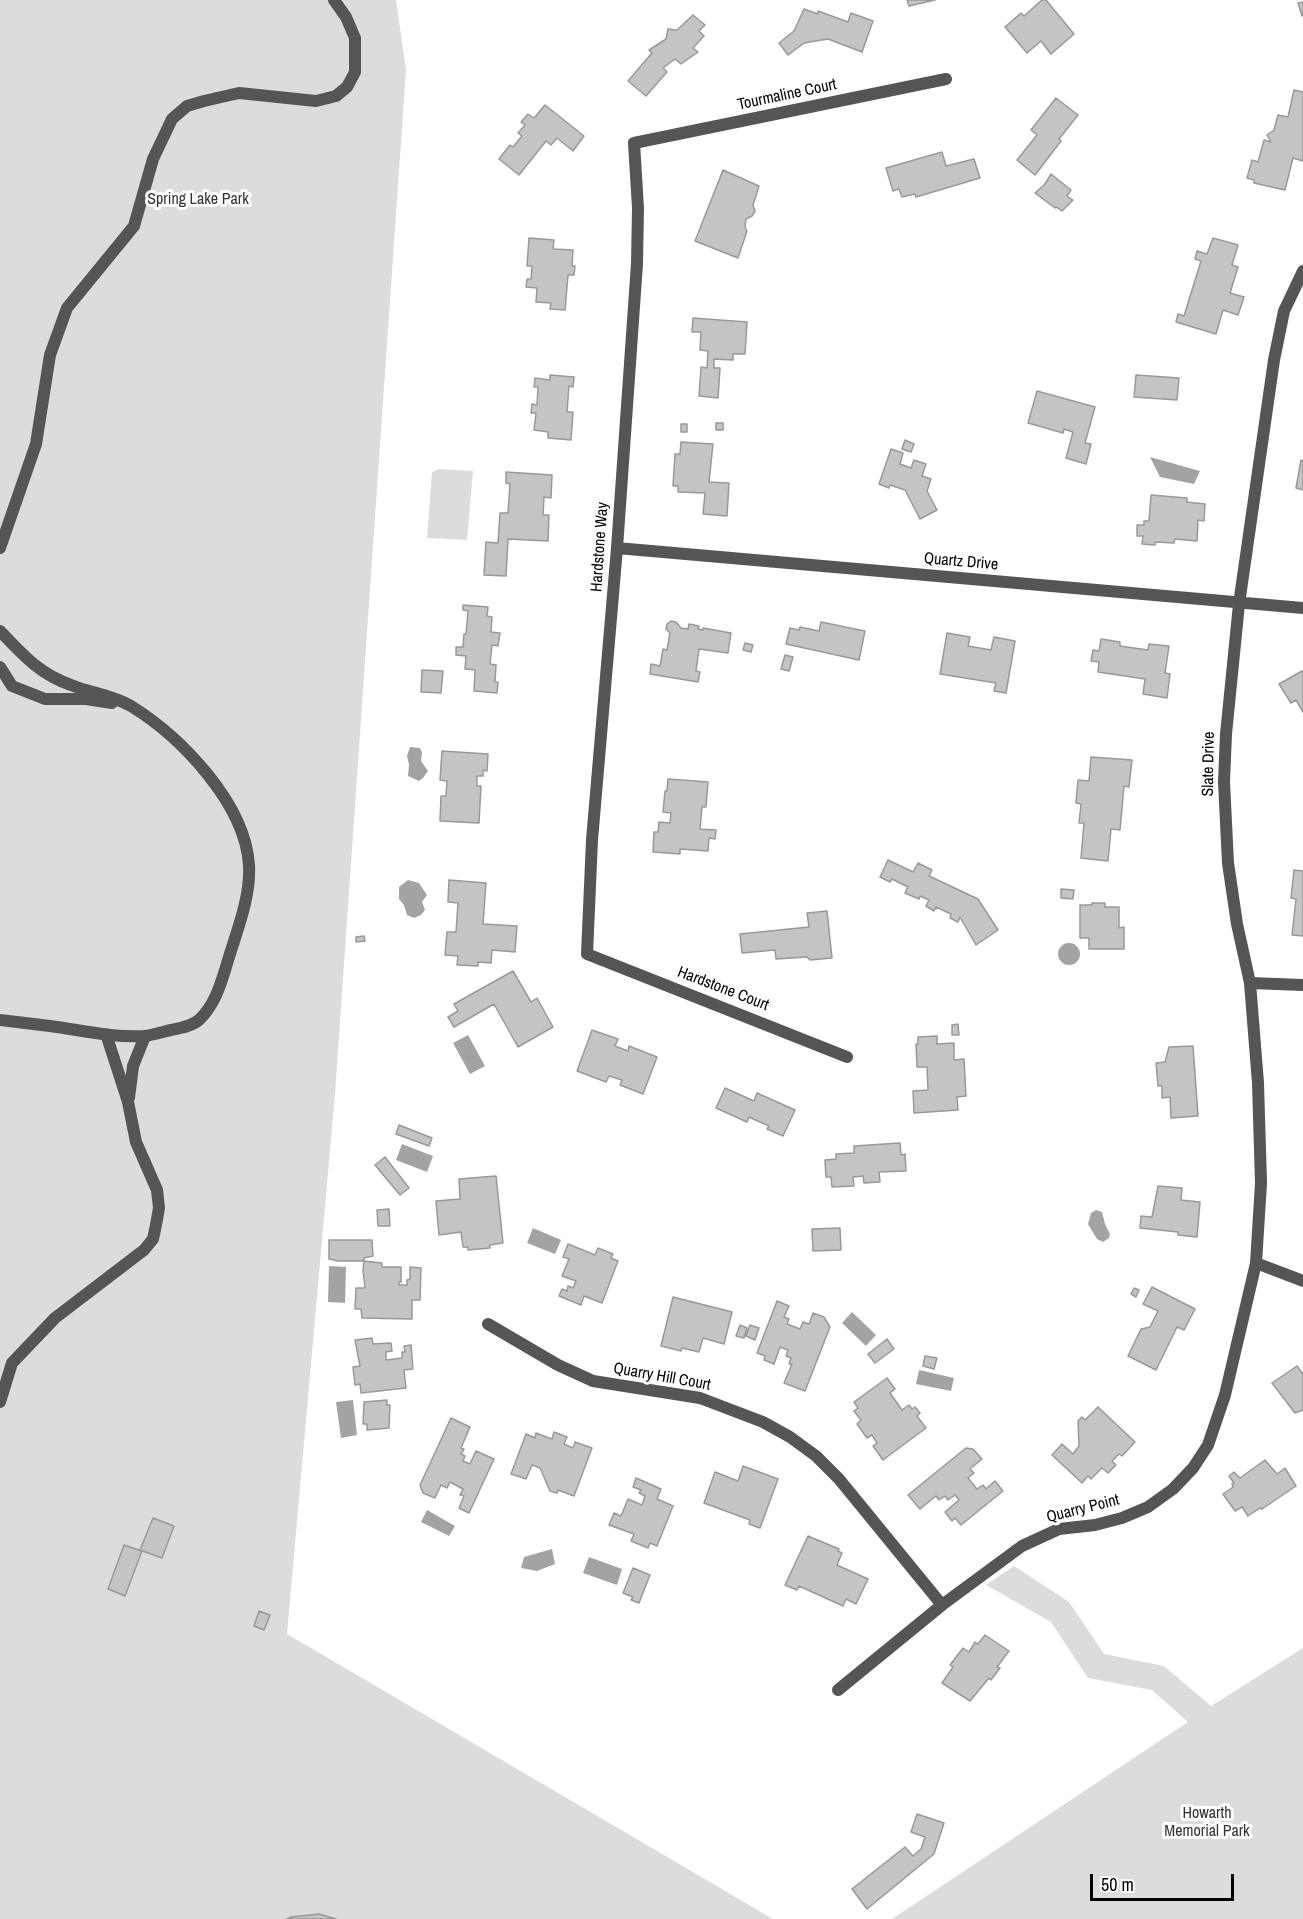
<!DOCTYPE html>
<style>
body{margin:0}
#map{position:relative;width:1303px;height:1919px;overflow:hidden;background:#fff;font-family:"Archivo Narrow",sans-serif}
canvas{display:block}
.scale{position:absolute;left:1090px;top:1874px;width:144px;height:27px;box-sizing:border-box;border:3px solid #000;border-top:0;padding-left:8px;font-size:18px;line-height:21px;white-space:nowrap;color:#000;-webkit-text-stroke:4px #fff;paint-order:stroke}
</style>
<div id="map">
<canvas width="1303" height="1919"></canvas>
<div class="scale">50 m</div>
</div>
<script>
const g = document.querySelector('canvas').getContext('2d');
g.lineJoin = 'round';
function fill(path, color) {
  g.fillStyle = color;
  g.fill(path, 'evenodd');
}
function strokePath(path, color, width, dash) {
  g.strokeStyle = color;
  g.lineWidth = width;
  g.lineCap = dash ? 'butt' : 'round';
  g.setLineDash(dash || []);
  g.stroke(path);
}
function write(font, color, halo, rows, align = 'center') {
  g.font = font + ' "Archivo Narrow",sans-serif';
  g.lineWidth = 6;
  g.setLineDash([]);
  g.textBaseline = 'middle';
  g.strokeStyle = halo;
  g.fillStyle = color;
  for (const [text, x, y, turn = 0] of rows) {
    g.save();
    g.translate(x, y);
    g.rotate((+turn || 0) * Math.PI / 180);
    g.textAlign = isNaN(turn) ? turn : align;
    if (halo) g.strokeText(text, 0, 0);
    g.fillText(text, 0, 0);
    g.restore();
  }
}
const green = new Path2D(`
 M0,0H396L406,70L335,1094L287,1634L773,1919H0Z
 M439,469L473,471L467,540L427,538L432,472Z
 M1014,1566L1069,1602L1104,1654L1164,1666L1211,1706L1303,1648V1919H892L1188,1722L1152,1690L1088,1678L1051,1622L986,1585Z`);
const water = new Path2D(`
 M1150,457L1200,471L1194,484L1160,477Z
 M410,747L420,748L422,753L421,761L428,771L423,778L419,781L408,776L409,765L407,756Z
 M408,880L419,883L427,895L422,902L425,910L421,915L414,918L407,915L404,905L399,899V887Z
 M1058 954a11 11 0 1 1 22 0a11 11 0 1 1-22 0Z
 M468,1035L485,1066L470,1074L453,1043Z
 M402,1144L433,1156L427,1172L396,1160Z
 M1096,1210L1102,1212L1105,1224L1110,1234L1109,1238L1103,1242L1097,1239L1088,1224L1091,1213Z
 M533,1228L561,1240L555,1254L527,1243Z
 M329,1266L346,1267L345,1303L328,1302Z
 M852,1312L876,1335L866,1346L842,1323Z
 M919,1370L954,1378L951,1391L916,1384Z
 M353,1400L357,1435L341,1438L336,1402Z
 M427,1510L455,1526L449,1536L421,1522Z
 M552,1549L555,1564L537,1571L521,1568L524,1557Z
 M589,1557L622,1569L617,1585L583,1573Z`);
const building = new Path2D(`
 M907,0H935L909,6Z
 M1042,0H1046L1074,34L1051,54L1041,41L1027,53L1005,27L1021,13L1024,16Z
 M1303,2V15L1302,16L1298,3Z
 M804,9L818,14V11L848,22L851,13L873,21L862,52L828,39L804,43L788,55L779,43L794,31Z
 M693,15L705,25L699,31L704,36L693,48L698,52L681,64L675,59L663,68L667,72L646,96L628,81L652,53L649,50L666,39L668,29L677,30Z
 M1294,90L1303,92V161L1293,158L1285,190L1254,183V180L1247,178L1252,160L1258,162L1264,140L1271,142L1267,135L1274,130L1278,115L1288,117Z
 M1056,98L1078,115L1059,139L1061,141L1035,175L1017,160L1037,135L1031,130Z
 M545,105L584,136L573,151L557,138L551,145L546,141L519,175L499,159L510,145L513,147L522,136L518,133L525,125L521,122L528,114L534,118Z
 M942,152L946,166L974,159L980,178L916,197L915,194L902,197L899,189L893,191L886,168Z
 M723,170L759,186L753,205L755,211L752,216L746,219L745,227L747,231L738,258L695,241Z
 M1051,174L1071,190L1067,196L1073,200L1062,211L1056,207L1055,208L1035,193L1045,184Z
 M529,238L554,240L553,249L573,250L572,266H575L574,275H568L565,310L550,309L551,303L536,302L537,288L526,287L527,279H531L532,266H527Z
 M1213,238L1238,245L1232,265L1238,267L1230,293L1244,297L1238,315L1223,310L1216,334L1176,322L1178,314L1184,316L1201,261L1195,259L1197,251L1207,254Z
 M693,318L747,322L745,354H733V360L714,359V368H720L718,398L699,396L701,367L707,368L708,351L700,350L701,332H692Z
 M550,375L574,377L573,387L569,386L567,412H573L571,440L548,438V432L534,430L536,413H531L532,404L537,405L538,387H534L535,378L550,380Z
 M1136,375L1179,378L1177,400L1134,397Z
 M1037,391L1095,407L1085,443L1091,444L1086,464L1066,458L1073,432L1064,429L1063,433L1028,423Z
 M716,423H723V430H716Z
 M681,424H687V432H681Z
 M905,440L914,444L911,452L902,449Z
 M681,442L713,444L709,482L729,483L727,516L703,514L705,493L678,492V486H673L675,454H680Z
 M891,449L903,453L900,464L911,468L914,460L926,464L922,476L931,479L927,491L937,510L920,519L905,490L890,485L889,488L879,484Z
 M1301,460L1303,461V490L1296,488Z
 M506,472L552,475L551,498L544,497L543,515H549L548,541L508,539L506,576L484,575L486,542L498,543L500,513H508L510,484L506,483Z
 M1151,495L1187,498V502L1205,504L1204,521L1198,520L1197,541L1175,539L1174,543L1155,542V545L1142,544L1143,536H1137V525H1144V521H1149Z
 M463,605L488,607L487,616L492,617L491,632L500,633L498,646L492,645L490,664L496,665L495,682H498L497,693L474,691L475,670L465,669L466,656L456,655V647H463L464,634H466L468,611L463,610Z
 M671,621L676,622L681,628L688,629L689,624L699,626L698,629L703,630V628L731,633L728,653L699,649L696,671L700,672L698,682L650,674L651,664L660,666L663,649L667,650L670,633L666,629L667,624Z
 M821,622L865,631L859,660L786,644L790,628L799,630L800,627L819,631Z
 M947,633L970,637L968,646L991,650L994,637L1015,641L1006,693L994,691L996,683L940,674Z
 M1101,639L1120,642V646L1148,650L1149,644L1169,646L1165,673L1170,674L1167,698L1143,694L1145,679L1098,672L1099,662L1091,661L1093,650L1099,651Z
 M745,643L753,645L751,652L743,650Z
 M785,655L793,657L789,671L781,669Z
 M422,670L443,671L441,693L421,692Z
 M1302,671L1303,673V712L1296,700L1291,703L1279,684Z
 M442,751L488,754L487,771L483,770V776H477V786H481L479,823L440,821L441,796H446L447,781L440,780Z
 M1091,757L1132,760L1129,787L1124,786L1120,830L1111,829L1108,861L1081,858L1084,823H1079L1081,804L1076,803L1078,780L1089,781Z
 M668,779L708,782L706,807H702L700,829L716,830L715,839L709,838L708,851L680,849V854L653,852L654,832H658L659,822L670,823L671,813L663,812L665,791H667Z
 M888,860L913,872L918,863L932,870L929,876L978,899L998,930L976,945L960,917L958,922L950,918L951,914L936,907L934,911L926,906L929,900L920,896L919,899L905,893L908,887L892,879L890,882L880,877Z
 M1294,870L1303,871V936L1292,935L1296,899L1291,898Z
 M449,880L486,883L483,924L517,926L515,952L492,950L491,963L478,962V966L457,965L458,956L445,955L447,932H456L458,903L448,902Z
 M1061,889L1074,890L1073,899L1061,898Z
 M1092,903H1105V907H1119V928L1124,927V949H1089V938H1080V905H1092Z
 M827,911L832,958L810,960L807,957L776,959L775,950L742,953L740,934L809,927L807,913Z
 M364,936L365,941L356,942V937Z
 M513,971L531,1002L537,998L553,1027L518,1047L494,1004L454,1027L448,1017L458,1011L454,1004Z
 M958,1024L959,1035H952V1025Z
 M592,1030L618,1039L615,1046L628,1051L629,1046L657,1057L643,1094L620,1085L622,1080L609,1076L606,1082L577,1071Z
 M937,1036V1044L954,1043V1060L964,1059L966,1096L957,1097L958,1110L914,1113L913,1091L928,1090L927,1067H917L916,1044H918V1037Z
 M1193,1046L1198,1116L1171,1118L1170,1097L1162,1098V1086H1158L1156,1063L1165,1062L1169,1047Z
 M725,1088L754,1101L757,1093L795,1110L783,1136L767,1129L769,1126L749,1117L747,1122L716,1108Z
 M399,1125L432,1138L429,1146L396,1134Z
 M900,1143L901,1155L905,1154L906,1171L879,1172L880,1182L864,1183L863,1176L853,1177L854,1186L832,1187L831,1177H826L825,1160L836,1159V1154L854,1153V1146Z
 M385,1157L409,1188L400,1195L375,1165Z
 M496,1176L503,1243L490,1245V1248L468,1250V1247H463L461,1232L439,1235L436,1201L460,1199L459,1179Z
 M1158,1186L1182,1188L1181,1200L1200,1202L1197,1237L1178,1235V1232L1140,1228L1141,1216L1152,1217Z
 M389,1209L390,1226H378L377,1210Z
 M840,1228L841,1250L813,1251L812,1229Z
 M329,1240H372L373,1256L364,1258V1261H338L329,1259Z
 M568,1244L595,1255L598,1248L613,1254L611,1258L618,1261L602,1303L584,1296L581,1305L559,1296L562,1289L567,1291L568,1286L573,1288L576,1281L562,1276L569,1259L563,1257Z
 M364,1261L382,1263V1267H401V1282H399V1285H407V1280L410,1279V1267L421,1268L420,1300H412V1319L362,1318L361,1309H355L356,1288H365L363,1270Z
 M1152,1287L1195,1309L1184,1330L1177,1327L1156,1370L1128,1356L1141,1329L1150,1327L1158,1311L1143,1304Z
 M1134,1288L1139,1290L1136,1297L1131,1294Z
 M673,1297L732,1312L724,1344L703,1338L699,1352L682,1348L681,1351L661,1346Z
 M777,1301L789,1306L784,1317L789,1319L787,1324L800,1329L803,1322L809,1324L813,1313L824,1317L830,1327L805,1391L784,1383L792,1364H789L791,1358L786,1356L788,1350L780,1347L774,1364L764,1360L765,1356L757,1353Z
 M740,1325L747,1328L744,1338L736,1336Z
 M750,1325L759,1328L755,1340L746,1336Z
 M372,1338L373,1344L391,1343L392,1351L386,1352V1360L402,1358V1352H405L404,1346L411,1345L413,1369L404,1370L406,1388L361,1393L360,1384L355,1385L353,1367L360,1366L355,1340Z
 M887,1339L894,1349L875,1363L868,1354Z
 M925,1356L937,1358L934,1369L923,1366Z
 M1297,1366L1302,1373L1303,1372V1410L1295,1413L1272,1383Z
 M887,1378L895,1389L890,1393L902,1410L909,1405L912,1409L915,1407L920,1413L917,1416L926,1428L883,1460L873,1446L877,1443L872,1435L867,1438L857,1424L861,1420L854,1411L858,1408L854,1402Z
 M387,1400V1405H390L389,1428L367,1430V1424H363L364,1402Z
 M1098,1407L1135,1442L1122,1456L1119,1454L1112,1461L1116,1465L1108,1473L1102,1468L1091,1479L1088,1476L1082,1483L1052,1455L1062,1444L1073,1454L1079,1446L1078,1421L1082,1417L1085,1420Z
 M451,1418L470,1427L461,1448L464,1449L461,1454L465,1456L463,1461L470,1464L476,1451L494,1459L469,1513L459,1508L464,1496L460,1495L463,1489L450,1482L447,1488L441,1485L435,1498L423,1493L420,1485Z
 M554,1432L567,1437L564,1444L573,1448L575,1442L592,1448L574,1496L558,1490L557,1493L550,1491L540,1468L532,1465L526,1479L511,1474L526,1434L535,1438L536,1433L552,1439Z
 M966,1448L973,1449L982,1459L970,1469L974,1473L968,1478L977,1489L983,1485L986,1489L995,1481L1003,1491L961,1525L955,1518L952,1521L945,1512L959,1500L955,1495L948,1500L945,1496L939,1500L936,1496L920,1509L908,1495Z
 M1265,1460L1277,1474L1285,1468L1296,1486L1262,1509L1260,1508L1248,1516L1242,1507L1235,1511L1223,1494L1233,1487L1232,1484L1234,1483L1229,1476L1234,1472L1240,1478Z
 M743,1466L778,1479L760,1528L749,1524L750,1520L704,1503L715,1472L738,1481Z
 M636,1478L661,1489L657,1499L673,1506L657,1546L650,1543L648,1548L631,1541L634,1534L609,1525L614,1513L621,1516L628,1499L642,1505L645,1496L639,1493L641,1490L633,1487Z
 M153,1518L174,1526L162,1558L140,1550Z
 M808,1536L839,1549L838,1551L842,1553L837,1565L868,1579L856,1604L846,1599L843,1606L799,1586L797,1590L785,1585Z
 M124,1545L142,1551L125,1596L108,1589Z
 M633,1568L650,1575L639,1603L631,1600L633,1597L623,1593Z
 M259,1611L270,1615L264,1630L254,1626Z
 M985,1635L1009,1651L997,1667L1000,1668L991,1680L989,1678L970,1701L942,1683L953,1667L950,1665L963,1648L969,1652L975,1642L978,1644Z
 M917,1814L944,1823L934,1854L867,1909L852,1889L905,1847L913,1856L921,1849L925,1837L911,1832Z
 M319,1914L336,1919H287L291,1917Z`);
const lane = new Path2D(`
 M0,548L36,444L50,355L67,308L134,226L153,159L172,119L187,106L204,101L239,93L316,101L336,96L347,87L355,72V38L346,17L334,0
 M0,631C22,654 39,674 71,685C91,693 112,695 131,706C181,737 245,803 249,865C251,899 235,935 226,967C220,986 215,1004 200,1019C193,1026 181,1028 171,1030C162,1032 153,1035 144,1036C113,1038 81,1030 50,1026C33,1024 17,1022 0,1020
 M0,667L12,686L45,699H86L112,703
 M1250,983L1303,985
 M129,1098L133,1066L145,1036
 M0,1402L12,1363L55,1318L144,1250L153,1239L156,1225L159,1208L157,1190L136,1142L128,1102L106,1034`);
const street = new Path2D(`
 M617,548L1303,608
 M847,1057L587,954L592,840L617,548L637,264L638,208L634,143L946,79
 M1256,1263L1303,1281
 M488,1324L558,1365L593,1381L700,1398L763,1422L790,1437L816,1456L839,1479L942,1605
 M838,1690L942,1605L1022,1546L1059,1529L1095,1525L1122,1518L1148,1507L1173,1489L1193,1468L1208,1445L1225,1395L1256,1263L1261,1183L1258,1083L1250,983L1237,924L1228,863L1224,782L1226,734L1239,604L1274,360L1284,311L1303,271`);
const streetNames = [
 ["Tourmaline Court",787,95,-12],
 ["Hardstone Way",600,547,-86],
 ["Quartz Drive",961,562,5],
 ["Slate Drive",1209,764,-89],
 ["Hardstone Court",723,989,21],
 ["Quarry Hill Court",662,1377,10],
 ["Quarry Point",1083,1509,-14]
];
const parkNames = [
 ["Spring Lake Park",198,200],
 ["Howarth",1207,1814],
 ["Memorial Park",1207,1832]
];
fill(green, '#dcdcdc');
fill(water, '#a3a3a3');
fill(building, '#c4c4c4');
strokePath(building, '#999', 1.5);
strokePath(lane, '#555', 12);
strokePath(street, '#555', 12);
write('16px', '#000', '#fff', streetNames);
write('16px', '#333', '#fff', parkNames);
</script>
